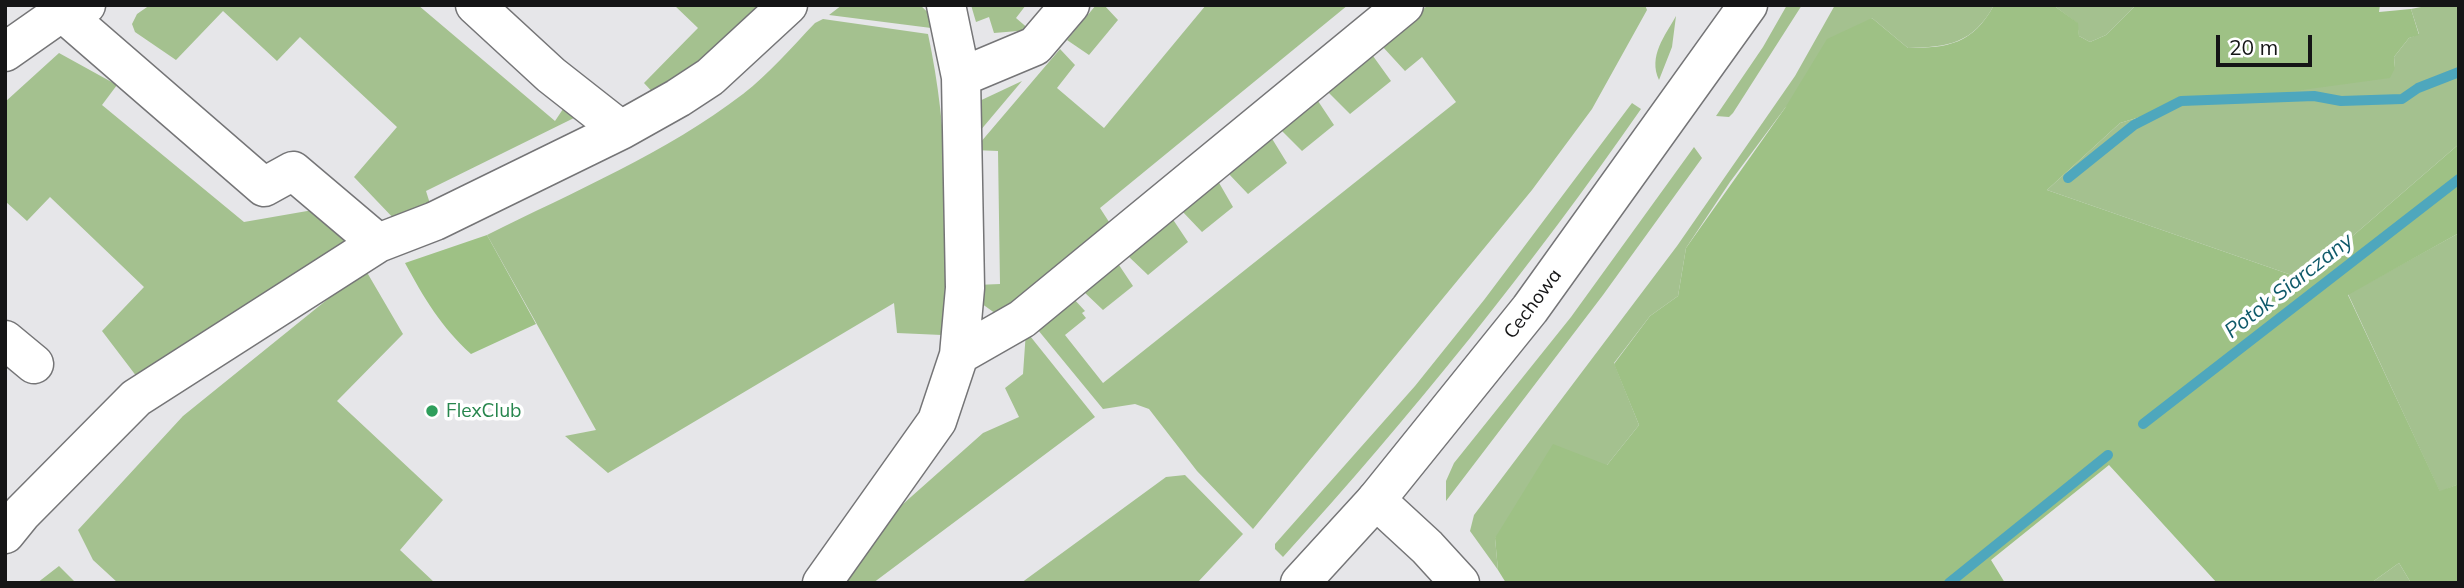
<!DOCTYPE html>
<style>
body{margin:0}
#map{position:relative;width:2464px;height:588px;overflow:hidden;background:#e6e6e9;font-family:Mulish,sans-serif}
canvas{display:block}
.frame{position:absolute;inset:0;border:7px solid #151516;pointer-events:none}
.scale{position:absolute;left:2216px;top:35px;width:96px;height:32px;box-sizing:border-box;border:4px solid #151516;border-top:0;padding-left:9px;font-size:21px;line-height:24px;white-space:nowrap;color:#151516;-webkit-text-stroke:5px #fff;paint-order:stroke}
</style>
<div id="map">
<canvas width="2464" height="588"></canvas>
<div class="frame"></div>
<div class="scale">20 m</div>
</div>
<script>
const g = document.querySelector('canvas').getContext('2d');
g.lineJoin = 'round';
function fill(path, color) {
  g.fillStyle = color;
  g.fill(path, 'evenodd');
}
function strokePath(path, color, width, dash) {
  g.strokeStyle = color;
  g.lineWidth = width;
  g.lineCap = dash ? 'butt' : 'round';
  g.setLineDash(dash || []);
  g.stroke(path);
}
function write(font, color, halo, rows, align = 'center') {
  g.font = font + ' Mulish,sans-serif';
  g.lineWidth = 7;
  g.setLineDash([]);
  g.textBaseline = 'middle';
  g.strokeStyle = halo;
  g.fillStyle = color;
  for (const [text, x, y, turn = 0] of rows) {
    g.save();
    g.translate(x, y);
    g.rotate((+turn || 0) * Math.PI / 180);
    g.textAlign = isNaN(turn) ? turn : align;
    if (halo) g.strokeText(text, 0, 0);
    g.fillText(text, 0, 0);
    g.restore();
  }
}
const green = new Path2D(`
 M150,5H418L555,121L567,103L592,126L590,134L576,117L426,191L432,210L398,223L354,177L397,127L300,37L277,61L223,11L176,60L135,32L132,24L137,14Z
 M674,5H758L755,8L761,15L658,98L644,83L698,28Z
 M842,5H920L938,22L939,29L829,15Z
 M971,5H1026L1016,18L1030,30L994,33L989,17L976,22Z
 M1096,5H1104L1118,20L1089,55L1067,40Z
 M1206,5H1348L1100,208L1111,225L999,316L978,301L976,285L1000,284L998,151L974,150L1060,49L1075,65L1057,88L1104,128Z
 M1428,5H1645L1647,10L1592,109L1532,190L1253,529L1197,471L1149,409L1135,404L1103,409L1038,330L1073,298L1085,311L1082,313L1086,318L1065,335L1103,383L1456,102L1422,57L1405,71L1382,46Z
 M1787,5H1802L1733,113L1729,117L1716,116L1763,47Z
 M1835,5H1994C1973,44 1948,47 1908,48L1872,18L1785,108L1730,182L1686,248L1678,296L1650,316L1614,363L1639,425L1607,465L1495,538L1498,570L1470,531L1474,515L1677,246L1795,76Z
 M2053,5H2142L2134,7L2106,35L2090,42L2079,36L2077,23Z
 M2431,5H2459V144L2303,279L2047,190L2120,123L2170,108L2395,68L2394,57L2409,38L2419,34L2411,9Z
 M1676,16L1672,47L1659,80C1648,56 1665,36 1676,16Z
 M823,19L928,34C949,132 950,235 942,335L897,333L894,303L608,473L565,436L596,430L487,235C573,192 666,153 743,94C769,74 792,47 815,23Z
 M59,53L117,85L102,105L244,222L313,210L348,238L318,272L137,377L102,331L144,287L50,197L27,221L5,201V102Z
 M1373,56L1391,81L1350,114L1328,92Z
 M1022,81L974,138L973,104Z
 M1318,101L1334,125L1302,151L1281,130Z
 M1632,103L1641,109C1532,266 1412,415 1283,557L1275,549V544L1415,386L1484,300Z
 M1271,137L1287,163L1248,194L1227,172Z
 M1694,147L1702,158L1603,295L1446,501V481L1454,463L1571,317Z
 M1218,181L1233,207L1202,232L1181,210Z
 M1172,218L1188,242L1148,275L1127,255Z
 M2459,233V484L2440,492L2348,294Z
 M1117,262L1133,286L1103,310L1083,291Z
 M365,269L403,334L337,401L443,500L400,550L435,583H118L93,560L78,530L183,416Z
 M1026,331L1095,417L873,583H839L894,512L983,433L1019,417L1005,388L1023,374Z
 M1185,475L1243,534L1197,583H1021L1166,477Z
 M2399,563L2411,583H2371Z
 M59,566L76,583H37Z`);
const forest = new Path2D(`
 M1994,5H2053L2078,23L2079,36L2090,42L2106,35L2134,7L2142,5H2380L2379,12L2411,9L2419,35L2409,38L2394,57L2395,68L2390,78L2170,108L2120,123L2047,190L2303,279L2459,144V233L2348,295L2440,491L2459,484V583H2411L2399,563L2371,583H2217L2109,465L1991,560L2005,583H1506L1498,570L1495,538L1553,444L1607,465L1639,425L1614,364L1650,316L1678,296L1686,248L1785,108L1827,39L1872,18L1908,48C1948,48 1973,44 1994,5Z
 M487,235L536,324L471,354C441,327 424,298 405,263Z`);
const stream = new Path2D(`
 M2068,178L2134,125L2181,101L2314,96L2341,101L2402,99L2418,88L2459,72
 M2143,424L2459,179
 M1949,583L2108,455`);
const street = new Path2D(`
 M475,5L551,75L621,130
 M62,12L264,187L293,171L378,243
 M5,52L62,12L86,5
 M961,77L1035,46L1070,5
 M5,340L34,364
 M959,355L1022,319L1404,5
 M1376,500L1427,547L1460,583
 M5,534L22,513L136,398L378,243L435,221L621,130L678,98L710,77L788,5
 M822,583L937,421L959,355L965,288L961,77L946,5`);
const secondary = new Path2D(`
 M1300,583L1376,500L1530,309L1748,5`);
const markers = [
 [432,411,7,"#2e9e5b"]
];
const streetNames = [
 ["Cechowa",1533,304,-53]
];
const leisureNames = [
 ["FlexClub",446,411]
];
const waterNames = [
 ["Potok Siarczany",2289,286,-38]
];
fill(green, '#a4c18f');
fill(forest, '#9ec185');
strokePath(stream, '#4ea7bd', 10);
strokePath(street, '#757577', 41);
strokePath(secondary, '#757577', 41);
strokePath(street, '#fff', 38);
strokePath(secondary, '#fff', 38);
for (const [x, y, r, color] of markers) {
  const dot = new Path2D();
  dot.arc(x, y, r, 0, 2 * Math.PI);
  g.fillStyle = color;
  g.fill(dot);
  strokePath(dot, '#fff', 2.5);
}
write('19px', '#151516', '#fff', streetNames);
write('19px', '#27864d', '#fff', leisureNames, 'left');
write('italic 21px', '#0f5a6a', '#fff', waterNames);
</script>
